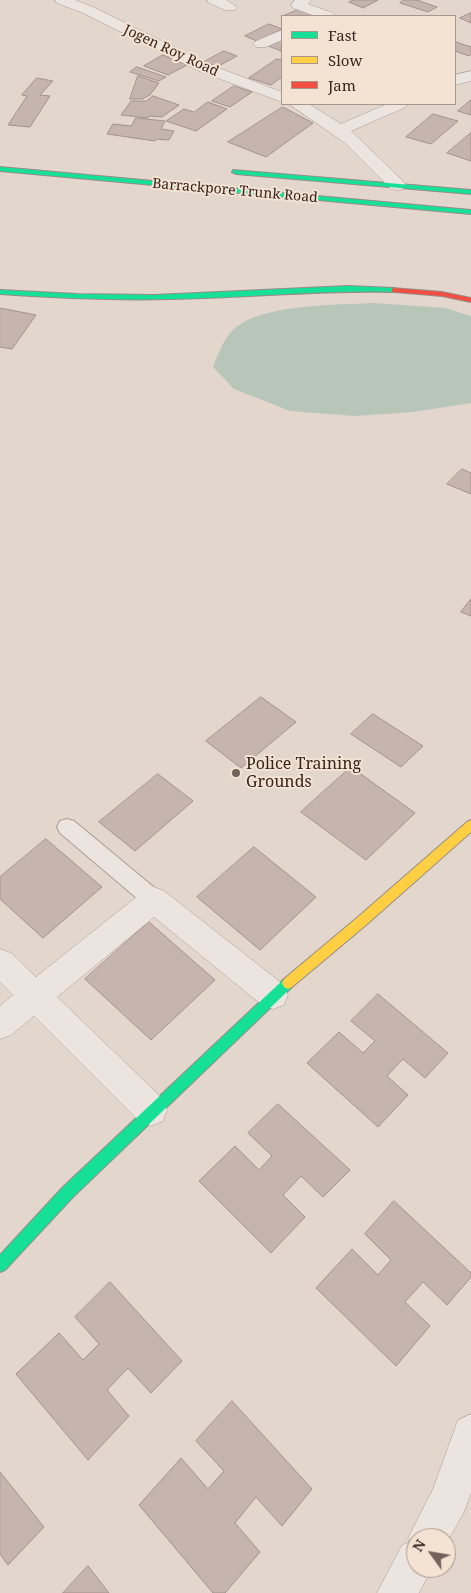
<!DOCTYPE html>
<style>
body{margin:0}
#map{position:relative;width:471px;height:1593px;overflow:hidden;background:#e3d6cd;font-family:"Noto Serif",serif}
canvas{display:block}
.legend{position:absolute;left:281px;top:15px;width:175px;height:90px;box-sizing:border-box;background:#f4e2d3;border:1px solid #a8968b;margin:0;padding:6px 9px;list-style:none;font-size:15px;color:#36241f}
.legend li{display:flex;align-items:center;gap:10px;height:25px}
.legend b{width:25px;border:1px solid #a8968b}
.north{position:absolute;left:406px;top:1528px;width:50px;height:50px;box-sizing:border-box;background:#f4e2d3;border:1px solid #a8968b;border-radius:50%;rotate:302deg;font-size:14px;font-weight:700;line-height:20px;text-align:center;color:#36241f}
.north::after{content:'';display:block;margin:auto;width:18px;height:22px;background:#73625c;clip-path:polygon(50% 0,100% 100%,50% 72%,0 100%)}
</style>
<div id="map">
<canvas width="471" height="1593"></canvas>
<ul class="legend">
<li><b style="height:6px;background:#16e098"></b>Fast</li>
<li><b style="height:6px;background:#ffcf43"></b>Slow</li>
<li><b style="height:6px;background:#f24e42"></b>Jam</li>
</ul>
<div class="north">N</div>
</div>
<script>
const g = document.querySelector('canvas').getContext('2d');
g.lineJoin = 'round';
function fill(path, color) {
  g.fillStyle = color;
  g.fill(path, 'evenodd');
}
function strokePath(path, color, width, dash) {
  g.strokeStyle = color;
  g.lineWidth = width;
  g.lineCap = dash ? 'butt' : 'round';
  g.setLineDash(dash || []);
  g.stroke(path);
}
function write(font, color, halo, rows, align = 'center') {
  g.font = font + ' "Noto Serif",serif';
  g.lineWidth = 4;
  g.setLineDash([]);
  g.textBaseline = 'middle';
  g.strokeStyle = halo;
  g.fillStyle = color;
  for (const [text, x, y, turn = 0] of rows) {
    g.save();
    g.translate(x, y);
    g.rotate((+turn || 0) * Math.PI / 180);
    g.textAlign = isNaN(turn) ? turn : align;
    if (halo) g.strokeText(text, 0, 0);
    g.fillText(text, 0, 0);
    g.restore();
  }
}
const water = new Path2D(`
 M374,303L445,308L471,316V403L413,412L355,416L290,411L234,389L213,367C219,352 225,334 239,325C271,304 336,305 374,303Z`);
const building = new Path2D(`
 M354,0H378L363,8L349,2Z
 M404,0H417L437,7L428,12L400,3Z
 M300,9L312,14L307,16H283Z
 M471,13V23L460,18Z
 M269,24L282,29L259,42L245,36Z
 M282,37L281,51L266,45Z
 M456,42L471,47V54L469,56L455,51Z
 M224,51L237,56L217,67L204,62Z
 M163,55L187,65L168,75L144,66Z
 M277,59L282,60V77L271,85L249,78Z
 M137,67L166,77L159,81L130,72Z
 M138,76L159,83L150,95L142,99H130Z
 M37,78L53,81L40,95L50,96L30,127L8,125L27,96L22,95Z
 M234,86L252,92L230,107L212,101Z
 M153,96L179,105L162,117L149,116L148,118L121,115L131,101H146Z
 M471,100V115L458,111Z
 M208,102L227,109L196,131L166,121L184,109L194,112Z
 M283,107L313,123L266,157L228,142Z
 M433,114L458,121L431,144L406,137Z
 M136,118L165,121L161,129L174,131L169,140L156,139L155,141L107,134L113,124L131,126Z
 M471,133V161L447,153Z
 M0,308L36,315L12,349L0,347Z
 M462,469L471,473V494L447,484Z
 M471,599V616L461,612Z
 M261,697L296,722L241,768L206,741Z
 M373,714L423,746L401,767L351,734Z
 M351,767L415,813L366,860L301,812Z
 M158,774L193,801L135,851L99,822Z
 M46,839L102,887L43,938L0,899V877Z
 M254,847L316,897L260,950L197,897Z
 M149,922L215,980L151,1040L85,979Z
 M378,994L448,1053L425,1078L403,1059L387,1076L408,1095L378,1127L307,1063L339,1032L363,1053L375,1041L351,1021Z
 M278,1104L350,1170L323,1197L301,1176L283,1195L305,1217L271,1253L199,1181L235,1146L259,1170L272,1156L248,1133Z
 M394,1201L471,1273V1277L447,1305L423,1282L405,1302L430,1326L396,1366L316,1288L352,1249L378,1275L391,1260L365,1234Z
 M110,1282L182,1361L151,1393L128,1368L107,1390L129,1416L88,1460L16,1374L59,1333L83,1360L99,1344L75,1317Z
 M232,1401L312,1489L282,1526L256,1497L235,1523L260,1552L225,1593H213L139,1505L181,1458L208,1489L224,1471L196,1441Z
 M0,1472L44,1527L8,1565L0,1554Z
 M88,1566L109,1593H63Z`);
const lane = new Path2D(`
 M67,819L74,821L162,894L165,900L162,906L154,909L146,906L60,833L57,827L60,821Z`);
const street = new Path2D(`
 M55,0H75L93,7L211,65L282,92V102L199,71L83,13L57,3Z
 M207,0H226L237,7L235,10H225L209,3Z
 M295,0H311L308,4L333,13L335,16H315L293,8L291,5Z
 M282,30V40L266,47H256L253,44L256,41Z
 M471,71V81L455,85V75Z
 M289,104H309L341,124L387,104H408L406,107L351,131L403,181L406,185L403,189L397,190L391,189L345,143Z
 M154,887L164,891L284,985L288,995L284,1005L273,1009L262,1005L154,917L57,997L163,1099L167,1110L163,1121L151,1126L139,1121L34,1016L11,1035L0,1039V1006L13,995L0,982V949L11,953L36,977L144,891Z
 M471,1414V1493L464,1512L446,1544V1538H416V1568H432L419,1593H377L402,1545L410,1542L408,1538L433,1489L458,1420Z`);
const fast = new Path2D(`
 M0,167L471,210V214L0,171Z
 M233,170L471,190V194L236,174L232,172Z
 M348,286L395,288L399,290L395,292C331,290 269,296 205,298C137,301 68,299 0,294V290L77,294L154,295Z
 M288,977L292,979L294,983L292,987L73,1197L5,1270L0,1272V1255L63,1187L284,979Z`);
const slow = new Path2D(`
 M471,820V832L366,925L292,987L288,989L284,987L282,983L284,979L358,917L467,822Z`);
const jam = new Path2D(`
 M392,288L442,292L471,298V302L442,296L395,292H392Z`);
const markers = [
 [236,773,5,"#73625c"]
];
const farStreetnames = [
 ["Jogen Roy Road",171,51,25],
 ["Barrackpore Trunk Road",235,191,5]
];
const poiNames = [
 ["Police Training",246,764],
 ["Grounds",246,782]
];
fill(water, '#b8c6b9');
fill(building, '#c6b4ae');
strokePath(building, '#a3928c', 1);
strokePath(lane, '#a89c96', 2);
strokePath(street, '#a89c96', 1);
strokePath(fast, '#988c86', 2);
strokePath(slow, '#988c86', 2);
strokePath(jam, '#988c86', 2);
fill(lane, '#ece4de');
fill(street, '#ece4de');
fill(fast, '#16e098');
fill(slow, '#ffcf43');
fill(jam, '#f24e42');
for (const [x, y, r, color] of markers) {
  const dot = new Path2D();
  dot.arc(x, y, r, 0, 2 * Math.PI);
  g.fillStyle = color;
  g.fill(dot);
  strokePath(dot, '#f4e2d3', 2);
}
write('14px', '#36241f', '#f4e2d3', farStreetnames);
write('16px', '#36241f', '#f4e2d3', poiNames, 'left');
</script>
